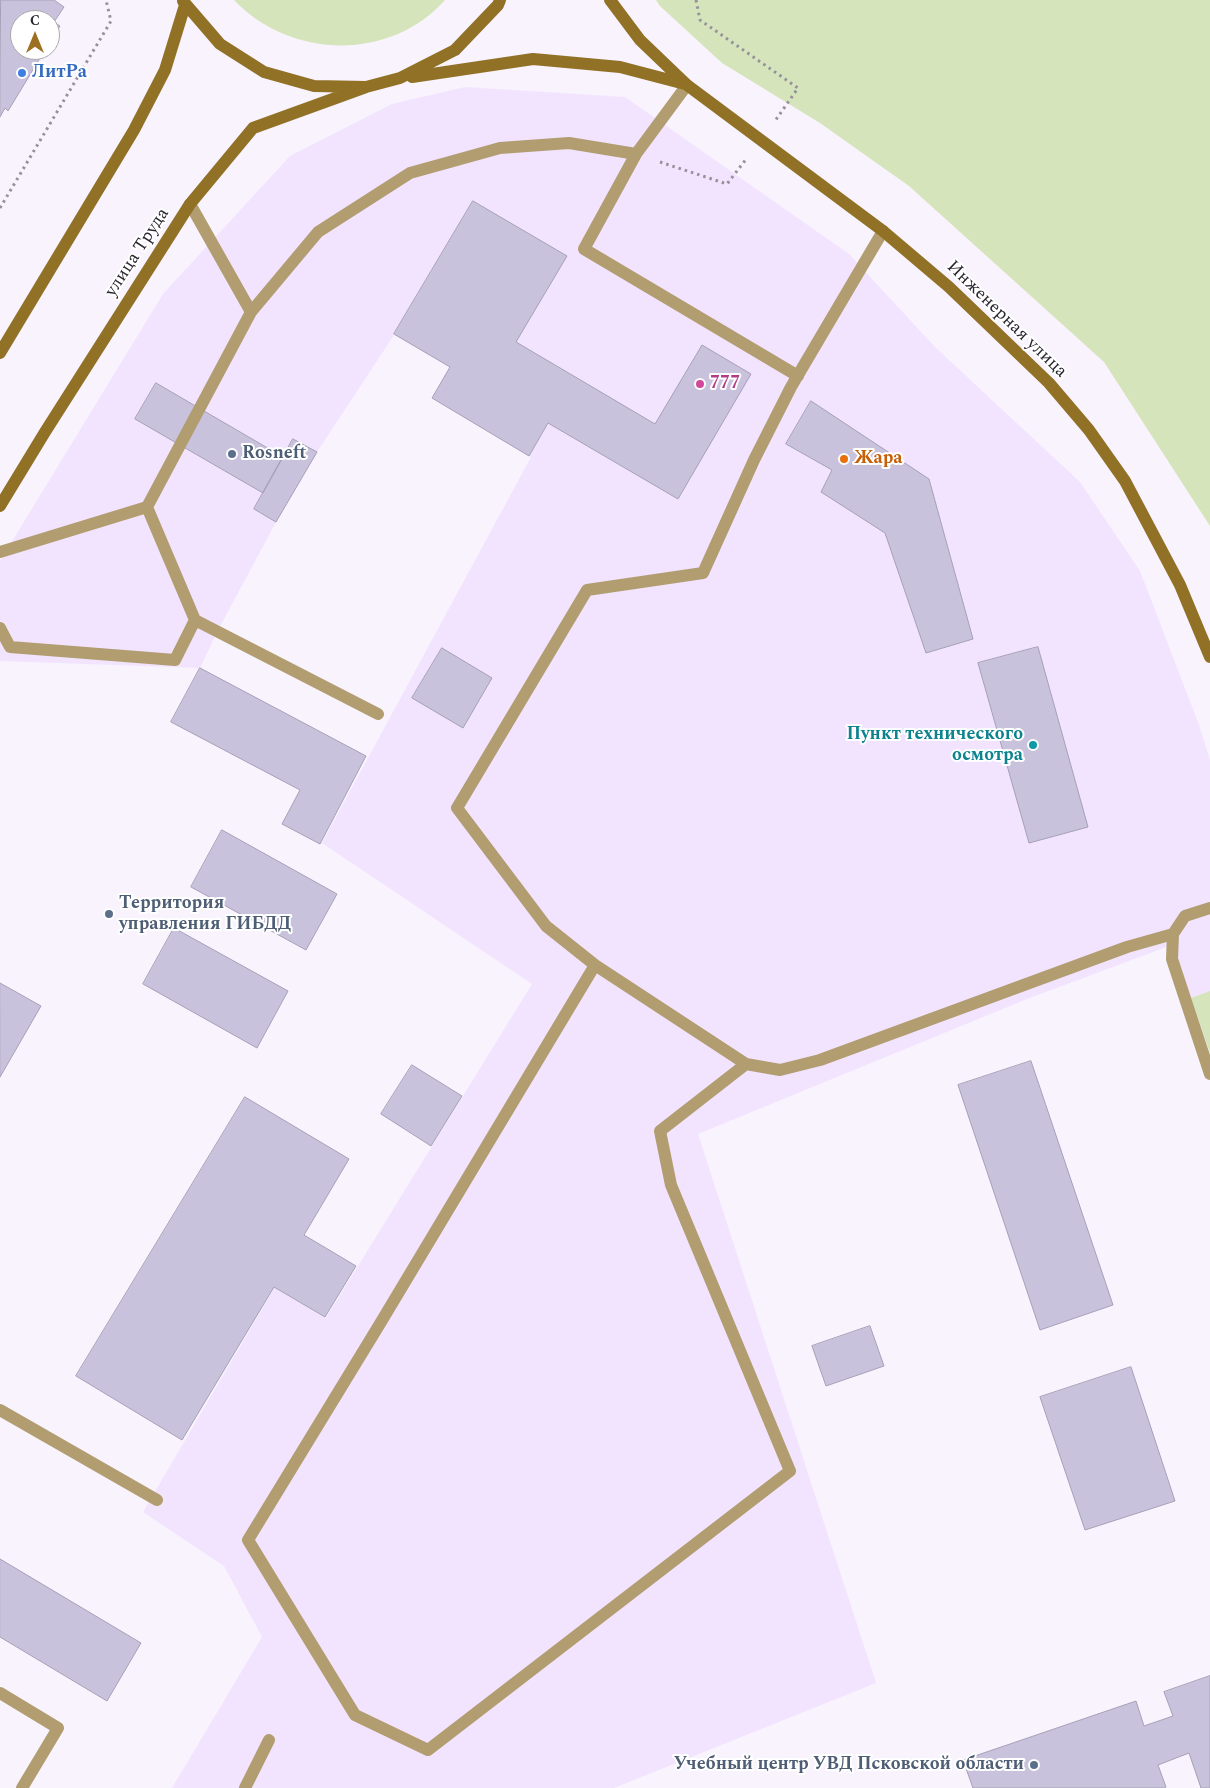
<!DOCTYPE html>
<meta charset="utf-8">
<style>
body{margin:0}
#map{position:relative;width:1210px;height:1788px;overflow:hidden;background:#f8f3fd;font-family:Spectral,serif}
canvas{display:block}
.north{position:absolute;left:10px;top:10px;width:50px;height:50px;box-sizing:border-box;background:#fff;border:1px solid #aaa8ac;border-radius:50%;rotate:0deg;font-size:14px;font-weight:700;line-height:20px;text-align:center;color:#2a262f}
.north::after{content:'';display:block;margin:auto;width:18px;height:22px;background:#9d7021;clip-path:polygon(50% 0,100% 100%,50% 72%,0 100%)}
</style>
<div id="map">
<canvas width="1210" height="1788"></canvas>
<div class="north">С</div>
</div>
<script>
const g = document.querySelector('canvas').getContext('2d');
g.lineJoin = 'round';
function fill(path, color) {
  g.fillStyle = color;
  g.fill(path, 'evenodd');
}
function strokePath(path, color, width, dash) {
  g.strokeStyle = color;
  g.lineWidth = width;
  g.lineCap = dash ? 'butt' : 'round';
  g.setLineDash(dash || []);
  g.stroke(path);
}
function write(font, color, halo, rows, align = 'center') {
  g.font = font + ' Spectral,serif';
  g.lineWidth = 4;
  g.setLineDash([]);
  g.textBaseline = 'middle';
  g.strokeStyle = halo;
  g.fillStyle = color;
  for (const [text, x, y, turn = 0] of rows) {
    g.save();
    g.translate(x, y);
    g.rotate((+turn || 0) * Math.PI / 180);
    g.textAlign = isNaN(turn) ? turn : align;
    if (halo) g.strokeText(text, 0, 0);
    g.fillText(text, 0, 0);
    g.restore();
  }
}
const built = new Path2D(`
 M465,87L625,97L849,254L935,347L1080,482L1140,571L1199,725L1210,760V991L1191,998L1169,946L1027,999L698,1134L876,1683L614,1788H172L262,1637L224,1566L143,1512L275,1287L326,1318L532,984L322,843L531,457L432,398L450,367L394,335L317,452L276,522L217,632L200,668L0,661V561L163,294L290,156L392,104Z`);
const green = new Path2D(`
 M234,0H445C390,62 290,59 234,0Z
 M656,0H1210V526L1104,362L909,186L820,123L722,63L660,6Z
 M1210,991V1053L1191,998Z`);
const building = new Path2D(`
 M1,0H54L64,7L54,22L60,26L50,43V20H20V50H45L8,111L5,108L0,117Z
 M473,201L567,256L516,342L655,424L702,345L751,374L678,499L548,423L529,456L432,398L450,367L394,334Z
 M156,383L283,457L263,493L135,419Z
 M811,401L929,479L973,639L926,653L885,533L821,492L832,470L786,444Z
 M293,439L317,452L276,522L254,509Z
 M1038,647L1088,827L1029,843L978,663Z
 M442,648L492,678L463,728L412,698Z
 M200,668L366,756L320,844L282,824L300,790L171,722Z
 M222,830L337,894L306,950L191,887Z
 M174,928L288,991L257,1048L143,984Z
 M0,983L41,1006L0,1077Z
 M1031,1061L1113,1305L1040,1330L958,1085Z
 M412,1065L462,1096L431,1146L381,1114Z
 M245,1097L349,1159L304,1235L356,1266L325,1317L274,1287L182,1440L76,1376Z
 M870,1326L884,1366L826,1386L812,1346Z
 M1131,1367L1175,1501L1085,1530L1040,1397Z
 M0,1559L141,1643L107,1701L0,1637Z
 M1210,1676V1788H1201L1189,1753L1158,1765L1166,1787L1164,1788H973L963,1760L1136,1701L1144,1726L1173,1716L1164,1692Z`);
const path = new Path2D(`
 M696,0L700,20L798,88L775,121
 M660,162L727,184L747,158
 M0,208L111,21L106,0`);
const service = new Path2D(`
 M687,85L636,154L584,249L798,376
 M883,231L791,387L754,460L703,573L587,590L457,808L546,926L595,965L746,1064L780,1070L820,1060L1127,947L1173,934
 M251,312L318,232L410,173L500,148L569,143L636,154
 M147,507L251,312L190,204
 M0,552L147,507L195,620L175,660L10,647L0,628
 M195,620L378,714
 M1210,908L1185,916L1173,934L1172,959L1210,1074
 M595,965L381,1322L248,1540L355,1715L428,1750L790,1471L671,1185L660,1131L746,1064
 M0,1410L157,1500
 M0,1693L58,1728L22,1788
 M245,1788L269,1740`);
const secondary = new Path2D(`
 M610,0L640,40L687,85L883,231L949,287L1049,383L1089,430L1125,481L1180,585L1210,657
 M183,1L220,44L264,72L314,86L366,87L400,78L455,50L498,5L500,0
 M412,77L533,59L620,67L685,84
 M0,353L134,130L165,70L185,5
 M0,506L45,432L190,204L253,128L366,87`);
const markers = [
 [22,73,5,"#3f7fe0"],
 [700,384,5,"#d1479c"],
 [232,454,5,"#5c6f8a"],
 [844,459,5,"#e8710a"],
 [1033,745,5,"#0f9aa8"],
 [109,914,5,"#5c6f8a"],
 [1034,1765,5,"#5c6f8a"]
];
const shopNames = [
 ["ЛитРа",32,73]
];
const streetNames = [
 ["улица Труда",138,253,-57],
 ["Инженерная улица",1006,320,44]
];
const hotelNames = [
 ["777",710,384]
];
const serviceNames = [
 ["Rosneft",242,454],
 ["Территория",119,904],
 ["управления ГИБДД",119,925],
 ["Учебный центр УВД Псковской области",1024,1765,"right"]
];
const foodNames = [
 ["Жара",854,459]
];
const cultureNames = [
 ["Пункт технического",1023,735],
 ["осмотра",1023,756]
];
fill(built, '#f2e4fe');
fill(green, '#d5e4bb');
fill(building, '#c9c2dc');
strokePath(building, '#a6a0b8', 1);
strokePath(path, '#96919b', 3, [2.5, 4]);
strokePath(service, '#b19d70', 12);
strokePath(secondary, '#907126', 12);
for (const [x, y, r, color] of markers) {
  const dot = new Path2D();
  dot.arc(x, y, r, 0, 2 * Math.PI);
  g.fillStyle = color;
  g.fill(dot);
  strokePath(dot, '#fff', 2);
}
write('bold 18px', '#366cbe', '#fff', shopNames, 'left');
write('18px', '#2a262f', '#fff', streetNames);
write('bold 18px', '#b23c85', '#fff', hotelNames, 'left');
write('bold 18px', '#4e5e75', '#fff', serviceNames, 'left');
write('bold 18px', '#c56008', '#fff', foodNames, 'left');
write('bold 18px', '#0d838f', '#fff', cultureNames, 'right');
</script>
